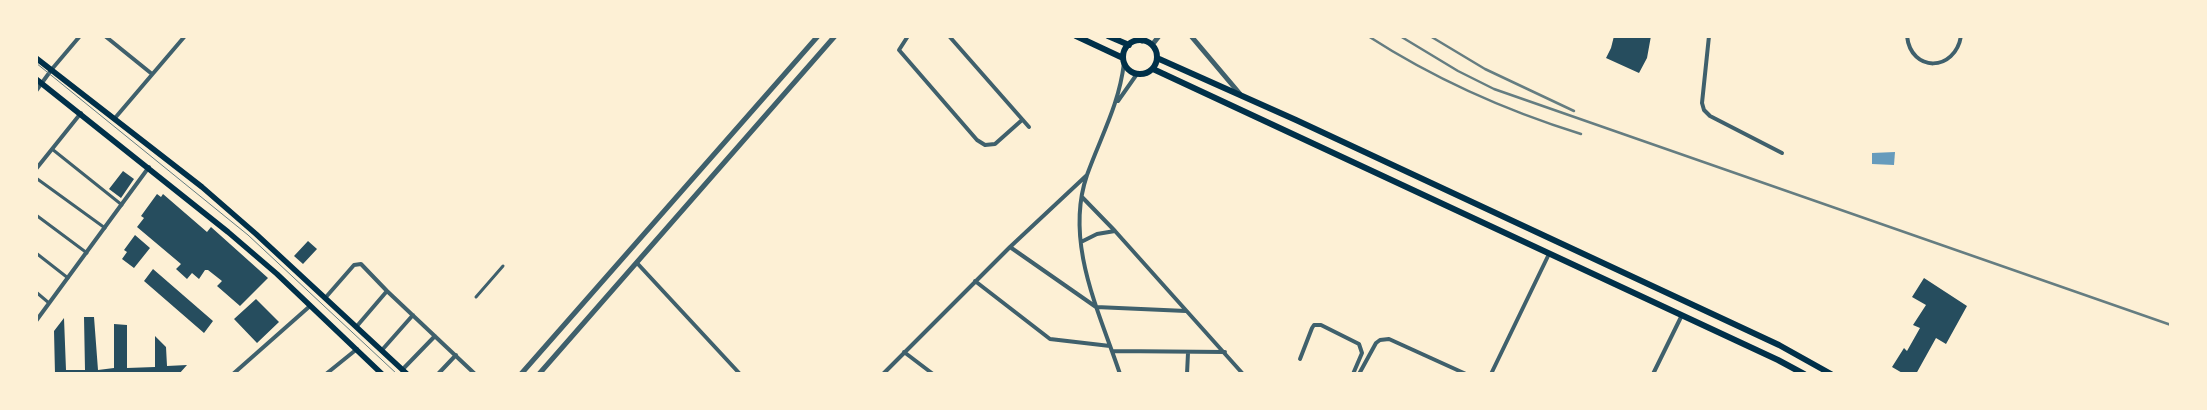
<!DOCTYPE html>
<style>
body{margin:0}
#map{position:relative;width:2207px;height:410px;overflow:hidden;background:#fdf0d5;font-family:"Source Sans 3",sans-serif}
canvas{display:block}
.frame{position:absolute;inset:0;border:38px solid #fdf0d5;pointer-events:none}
</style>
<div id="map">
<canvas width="2207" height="410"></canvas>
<div class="frame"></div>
</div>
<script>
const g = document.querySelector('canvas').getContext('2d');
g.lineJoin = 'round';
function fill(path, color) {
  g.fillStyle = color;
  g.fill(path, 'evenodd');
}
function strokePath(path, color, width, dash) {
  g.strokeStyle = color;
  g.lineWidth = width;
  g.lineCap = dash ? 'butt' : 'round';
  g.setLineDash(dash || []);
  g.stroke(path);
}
const water = new Path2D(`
 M1895,152L1894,165L1872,164V153Z`);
const building = new Path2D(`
 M1614,36H1651L1647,58L1639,73L1606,58L1611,48Z
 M123,171L134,179L121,198L109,189Z
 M157,194L161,197L163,194L207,232L211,227L268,278L240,306L217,286L222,281L208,270H205L199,279L192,273L187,279L176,269L181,264L137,227L144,218L141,216Z
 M135,235L150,248L134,268L122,259L127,252L124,250Z
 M308,241L317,249L303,264L294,256Z
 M153,269L213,321L204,333L144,281Z
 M1924,278L1967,306L1946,344L1936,338L1916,374H1904L1892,367L1904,348L1907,351L1920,328L1913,325L1926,305L1912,297Z
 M256,299L279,322L257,343L234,319Z
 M84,317H94L98,370L114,368V324L127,325V368L155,367V336L166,347L167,366L187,365L179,374H55L54,331L64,318L66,370H85Z`);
const pedestrian = new Path2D(`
 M52,149L122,205
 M36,178L105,228
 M36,215L87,253
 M36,253L68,278
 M36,292L49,303
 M476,297L503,266`);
const minor = new Path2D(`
 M105,36L152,74
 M908,36L899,50L977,140L985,145L995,144L1022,120
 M949,36L1029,127
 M1709,36L1702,103L1704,110L1710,116L1782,153
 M1907,36C1911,73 1955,72 1961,36
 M36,91L52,69L80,36
 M1118,101L1137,74
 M115,118L185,36
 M36,169L81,113
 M1082,197L1115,231L1243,374
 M1081,242L1097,234L1115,231
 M1010,247L1096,307L1186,311
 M637,263L740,374
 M975,281L1050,339L1110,346
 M326,297L354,265L361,264L387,291L475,374
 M36,321L149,167
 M357,326L387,291
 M382,350L413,315
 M1112,351L1225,352
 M904,352L933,374
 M1300,359L1312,328L1314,325H1321L1359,344L1362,353L1353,374
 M402,370L435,336
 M233,374L310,306
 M326,374L357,349
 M438,374L456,355
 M883,374L1010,247L1087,175
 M1120,374C1099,311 1064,242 1087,175C1101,136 1119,105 1124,63
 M1187,374L1188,353
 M1359,374L1376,343L1380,340L1389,339L1466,374
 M1491,374L1549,254
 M1653,374L1682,315`);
const tertiary = new Path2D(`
 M1191,36L1240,94
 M1142,41L1145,36
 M1152,45L1159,36
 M521,374L818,36
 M539,374L835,36`);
const secondary = new Path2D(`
 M36,58L202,187L256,234L407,374
 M36,79L228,232L277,274L382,374`);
const primary = new Path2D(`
 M1076,36L1123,58
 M1108,36L1129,45
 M1123 57a17 17 0 1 1 34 0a17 17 0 1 1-34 0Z
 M1157,58L1296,120L1779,345L1831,374
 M1153,69L1778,360L1804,374`);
const tram = new Path2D(`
 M36,63L248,235L397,374`);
const rail = new Path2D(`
 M1368,36C1433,78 1507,111 1581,134
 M1400,36L1458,71L1494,89L2171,325
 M1430,36L1485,69L1574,111`);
fill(water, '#669bbc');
fill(building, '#264d5e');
strokePath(pedestrian, '#3f606c', 3);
strokePath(minor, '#3f606c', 4);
strokePath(tertiary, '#3f606c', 5);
strokePath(secondary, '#003049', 5.5);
strokePath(primary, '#003049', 6);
strokePath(tram, '#657d81', 1);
strokePath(rail, '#657d81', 2.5);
</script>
